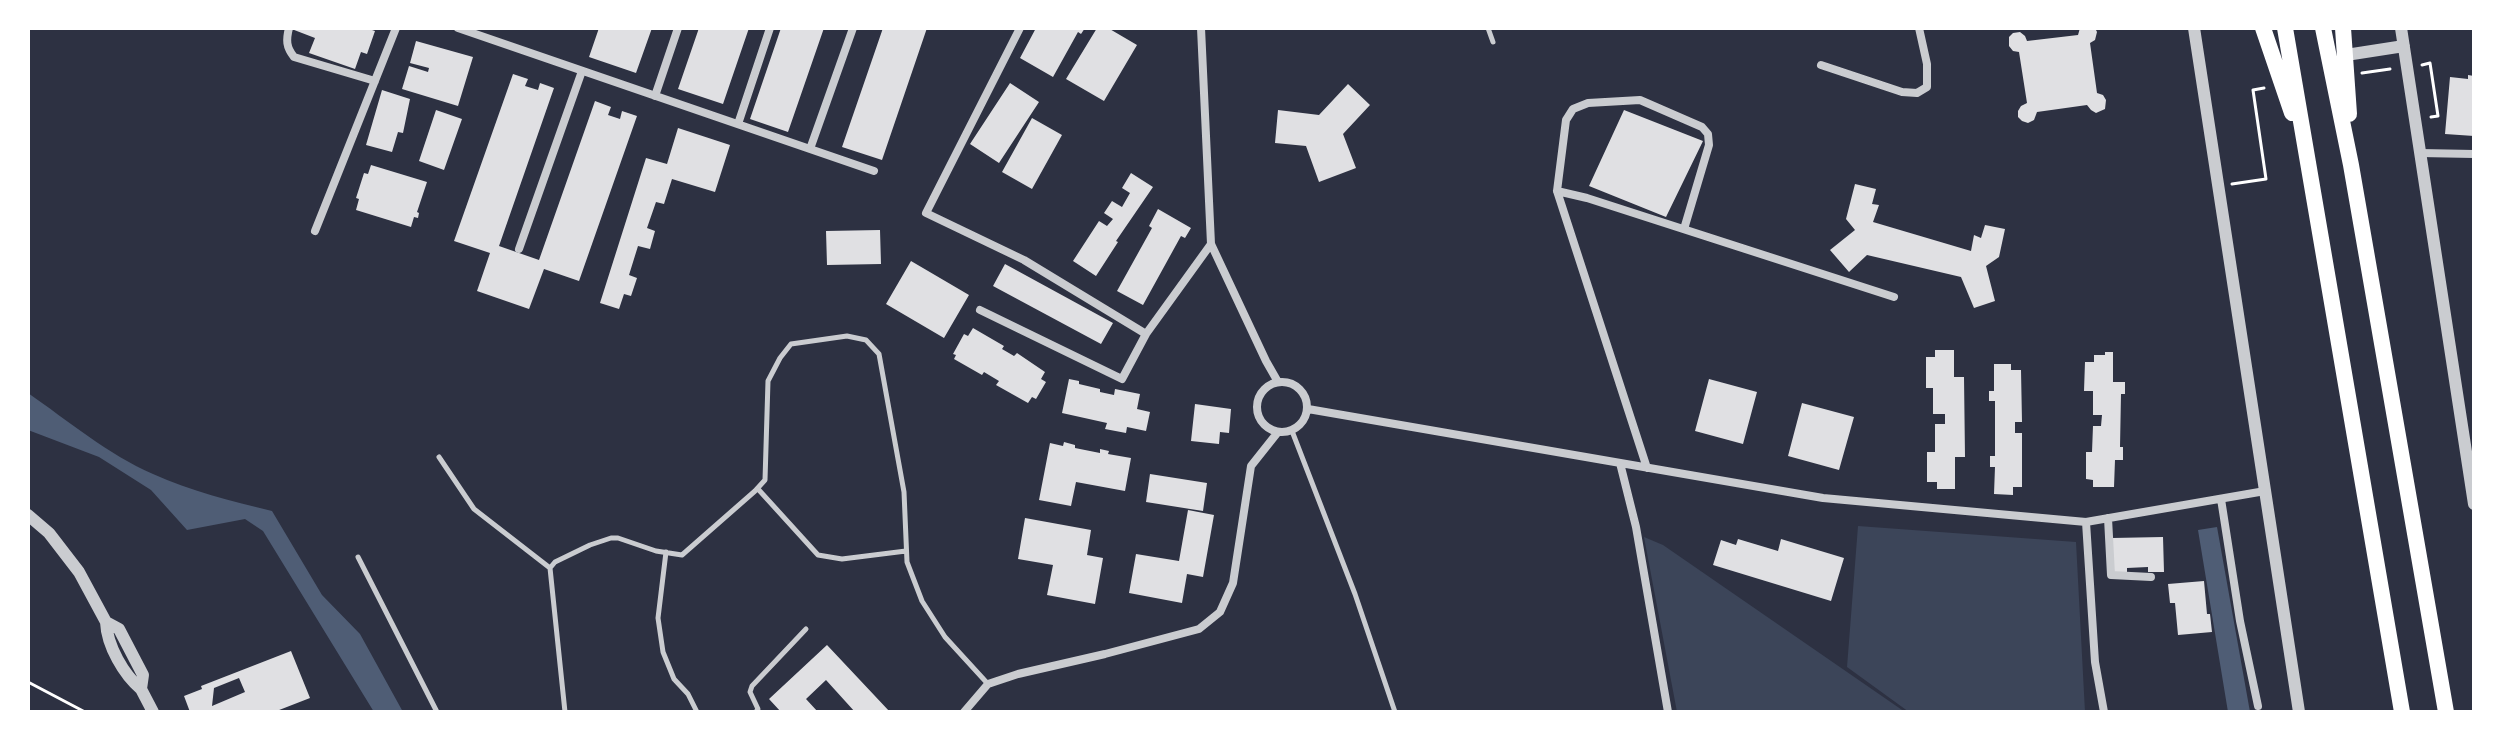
<!DOCTYPE html>
<style>
body{margin:0}
#map{position:relative;width:2502px;height:740px;overflow:hidden;background:#2d3142;font-family:Helvetica,sans-serif}
canvas{display:block}
.frame{position:absolute;inset:0;border:30px solid #fff;pointer-events:none}
</style>
<div id="map">
<canvas width="2502" height="740"></canvas>
<div class="frame"></div>
</div>
<script>
const g = document.querySelector('canvas').getContext('2d');
g.lineJoin = 'round';
function fill(path, color) {
  g.fillStyle = color;
  g.fill(path, 'evenodd');
}
function strokePath(path, color, width, dash) {
  g.strokeStyle = color;
  g.lineWidth = width;
  g.lineCap = dash ? 'butt' : 'round';
  g.setLineDash(dash || []);
  g.stroke(path);
}
const green = new Path2D(`
 M1858,526L2076,542L2085,712H1909L1847,667Z
 M1644,537L1663,545L1905,712H1677Z`);
const water = new Path2D(`
 M28,393C67,420 109,455 153,474C190,491 232,501 272,511L322,595L360,634L403,712H374L263,531L245,519L187,530L151,490L99,457L28,430Z
 M2217,527L2250,712H2228L2198,530Z`);
const building = new Path2D(`
 M289,28H366L375,31L367,54L361,52L355,69L309,53L315,38Z
 M599,28H652L636,73L589,57Z
 M699,28H749L723,104L678,89Z
 M781,28H824L788,132L750,119Z
 M883,28H927L882,160L842,147Z
 M1036,28H1085L1081,34L1078,32L1053,77L1020,58Z
 M1097,28H1108L1137,45L1104,101L1066,79Z
 M2080,28H2095L2097,32L2095,40L2090,43L2097,93L2103,95L2106,100L2105,109L2096,113L2091,110L2087,105L2037,112L2034,120L2028,123L2022,121L2018,117V111L2021,106L2027,103L2019,52L2013,51L2009,46V37L2013,33L2020,32L2025,36L2027,41L2078,35Z
 M416,41L473,57L458,106L402,89L409,66L428,72L429,68L410,63Z
 M513,74L528,79L525,86L538,90L540,83L554,88L499,246L539,260L595,101L611,107L608,115L620,119L622,111L637,116L579,281L544,269L529,309L477,291L490,253L454,241Z
 M2468,75L2474,76V136L2445,134L2450,77L2468,79Z
 M1010,83L1039,102L999,163L970,144Z
 M1348,84L1370,105L1343,134L1356,168L1319,182L1306,146L1275,143L1278,110L1319,115Z
 M382,90L410,99L403,133L398,132L392,152L366,145Z
 M436,110L462,119L444,170L419,161Z
 M1624,110L1703,141L1666,217L1589,186Z
 M1032,118L1062,135L1032,189L1002,172Z
 M678,128L730,145L715,192L672,179L664,204L656,202L647,228L655,231L650,249L638,246L629,275L637,278L631,296L624,294L619,309L600,303L646,158L667,164Z
 M371,165L427,182L417,212L419,213L418,218L414,217L411,227L356,210L359,199L356,198L364,173L368,174Z
 M1131,173L1153,187L1116,241L1118,242L1096,276L1073,261L1099,221L1107,226L1113,219L1104,213L1112,201L1122,207L1130,193L1122,188Z
 M1855,184L1876,189L1872,204L1879,205L1873,222L1971,251L1974,235L1981,238L1985,225L2005,229L1999,257L1986,266L1995,301L1974,308L1961,277L1867,255L1849,272L1830,250L1855,230L1846,219Z
 M1158,209L1191,228L1185,238L1181,236L1143,305L1117,291L1152,228L1149,226Z
 M880,230L881,264L827,265L826,231Z
 M911,261L969,295L944,338L886,304Z
 M1005,264L1113,323L1101,344L993,286Z
 M973,328L1004,346L1002,349L1014,356L1017,353L1045,372L1041,379L1046,382L1036,399L1032,397L1028,403L996,385L999,381L984,372L982,375L954,359L956,355L953,354L964,334L968,336Z
 M1935,350H1954V377H1964L1965,457H1955V489H1937V482H1927V452H1935V424H1945V414H1933V388H1926V357H1935Z
 M2105,352H2113V382H2125V394H2121L2120,447H2123V460H2115L2114,487H2093V480L2086,479V452H2092L2093,426H2101L2102,415H2093V391H2084L2085,362H2094V355H2105Z
 M1994,364H2011V370H2021L2022,422H2015V433H2022V487H2013V495L1994,494L1995,467H1990V456H1995V401H1989V391H1994Z
 M1069,379L1079,381V384L1100,389V392L1114,395L1115,389L1140,394L1137,409L1150,412L1146,431L1127,427L1126,433L1105,429L1107,423L1062,413Z
 M1709,379L1757,392L1743,444L1695,431Z
 M1802,403L1854,417L1839,470L1788,456Z
 M1195,404L1231,409L1229,433L1220,432L1219,444L1191,441Z
 M1064,442L1075,445V448L1100,453V449L1109,451L1108,454L1131,458L1125,491L1076,482L1071,506L1039,500L1050,443L1063,446Z
 M1150,474L1207,483L1203,511L1146,502Z
 M1188,510L1214,515L1203,577L1187,574L1182,603L1129,593L1136,554L1179,561Z
 M1025,518L1091,530L1087,555L1103,558L1095,604L1047,595L1053,565L1018,559Z
 M2163,537L2164,572H2148V567L2127,568V572L2113,573L2112,538Z
 M1738,539L1778,551L1781,539L1844,558L1831,601L1713,565L1721,540L1736,545Z
 M2204,581L2207,614H2210L2212,632L2178,635L2175,603H2170L2168,584Z
 M827,645L890,712H855L826,680L806,699L818,712H781L769,699Z
 M291,651L310,698L274,712H190L184,696L202,689L201,686ZM239,678L245,692L212,706L214,688Z`);
const path = new Path2D(`
 M2422,65L2430,63L2438,116L2431,117
 M2362,73L2390,69
 M2232,184L2266,179L2253,90L2264,88
 M28,682L85,712`);
const service = new Path2D(`
 M1488,28L1493,42
 M1292,431L1355,594L1395,712
 M439,457L474,509L550,568
 M758,489L818,555L842,559L906,551
 M666,552L658,618L663,652L674,679L688,694L697,712
 M358,557L437,712
 M565,712L550,568L555,562L590,545L611,538H618L656,551L682,555L755,491L765,480L768,381L780,358L791,344L847,336L866,340L879,354L904,492L907,562L922,601L945,637L988,684
 M756,712L758,709L750,692L752,686L806,629`);
const minor = new Path2D(`
 M289,28C286,40 286,47 294,57L375,81
 M458,28L874,171
 M1020,28L926,213L1024,260L1146,334L1211,244
 M1201,28L1211,244L1266,361L1278,382
 M1821,65L1902,92L1917,93L1927,87V64L1919,28
 M655,96L678,28
 M738,124L770,28
 M810,149L853,28
 M2420,153L2474,154
 M1557,191L1566,120L1573,109L1588,103L1640,100L1702,127L1708,134L1709,145L1684,229
 M315,231L396,28
 M519,249L582,71
 M980,310L1122,379L1146,334
 M1257 407a25 25 0 1 1 50 0a25 25 0 1 1-50 0Z
 M1308,409L1823,498L2086,522L2265,491
 M1620,463L1636,527L1668,712
 M1647,468L1557,191L1587,198L1894,297
 M2221,499L2240,621L2258,706
 M2108,518L2111,575L2151,577
 M2086,522L2095,662L2104,712
 M964,712L988,684L1018,674L1105,654L1199,629L1220,612L1233,583L1251,466L1278,432`);
const tertiary = new Path2D(`
 M2194,28L2299,712
 M2401,28L2474,504
 M2346,55L2404,46
 M28,515L49,533L79,572L106,622L119,629L143,675L141,689L153,712
 M106,622C107,646 124,675 141,689`);
const trunk = new Path2D(`
 M2263,28L2292,113
 M2285,28L2402,712
 M2323,28L2351,165L2446,712
 M2343,28L2349,114`);
fill(green, '#3c4559');
fill(water, '#4f5d75');
fill(building, '#e0e0e3');
strokePath(path, '#fff', 3);
strokePath(service, '#caccd0', 5);
strokePath(minor, '#caccd0', 8);
strokePath(tertiary, '#caccd0', 12);
strokePath(trunk, '#fff', 16);
</script>
